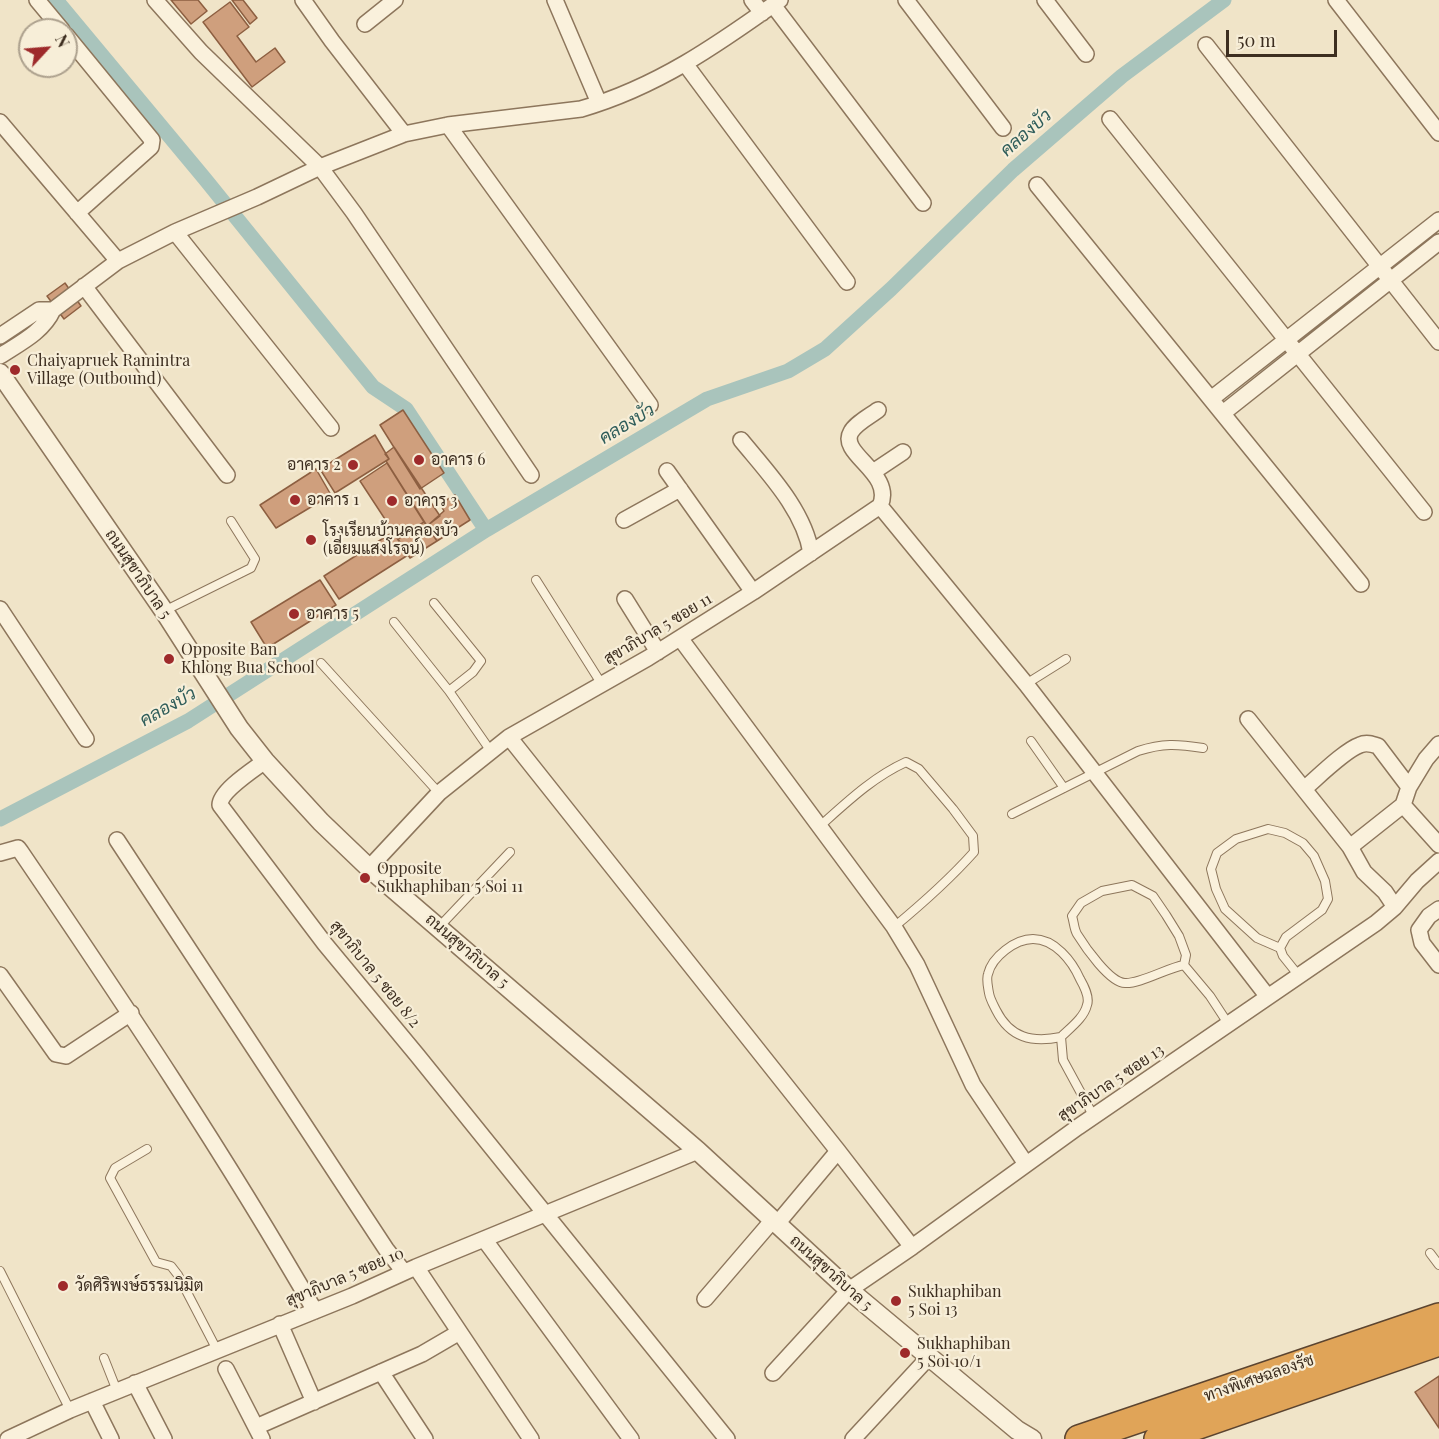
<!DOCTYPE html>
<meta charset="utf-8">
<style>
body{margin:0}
#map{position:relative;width:1439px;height:1439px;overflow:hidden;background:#f0e4c8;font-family:"Playfair Display",serif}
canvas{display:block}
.north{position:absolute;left:18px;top:18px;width:60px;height:60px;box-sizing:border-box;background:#f7eed8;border:2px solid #ada18e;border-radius:50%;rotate:64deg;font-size:16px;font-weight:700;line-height:24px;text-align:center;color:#3d2e20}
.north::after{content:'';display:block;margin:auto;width:21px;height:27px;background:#9e2a2b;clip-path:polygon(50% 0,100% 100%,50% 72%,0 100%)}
.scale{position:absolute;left:1226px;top:30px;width:111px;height:27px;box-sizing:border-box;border:3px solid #3d2e20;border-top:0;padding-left:8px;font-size:18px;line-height:21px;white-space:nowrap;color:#3d2e20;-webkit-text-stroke:4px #f7eed8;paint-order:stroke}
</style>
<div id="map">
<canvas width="1439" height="1439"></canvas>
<div class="north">N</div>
<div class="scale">50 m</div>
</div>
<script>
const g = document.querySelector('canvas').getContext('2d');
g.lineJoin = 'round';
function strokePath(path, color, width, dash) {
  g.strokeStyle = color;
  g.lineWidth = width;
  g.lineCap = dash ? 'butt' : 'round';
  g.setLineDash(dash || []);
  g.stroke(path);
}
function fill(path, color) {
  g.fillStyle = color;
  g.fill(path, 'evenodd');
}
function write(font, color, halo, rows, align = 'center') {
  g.font = font + ' "Playfair Display",Sarabun,serif';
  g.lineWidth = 4.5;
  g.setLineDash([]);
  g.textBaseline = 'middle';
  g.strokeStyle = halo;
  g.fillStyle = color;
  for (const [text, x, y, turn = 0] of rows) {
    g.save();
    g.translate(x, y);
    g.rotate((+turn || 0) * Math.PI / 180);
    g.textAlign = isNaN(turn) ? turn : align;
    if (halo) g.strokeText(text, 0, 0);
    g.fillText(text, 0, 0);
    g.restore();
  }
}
const canal = new Path2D(`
 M56,0L205,179L373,387L406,409L486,530
 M0,819L188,721L486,530L707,399L788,371L825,349L891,289L1013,170L1122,76L1224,0`);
const building = new Path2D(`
 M171,0H198L207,11L191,24Z
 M232,0H243L257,18L250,24Z
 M230,2L249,27L237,36L256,62L275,48L285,62L252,87L203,22Z
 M65,283L81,306L64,319L47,296Z
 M403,410L444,473L420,489L380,425Z
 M375,435L389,459L335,493L320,469Z
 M394,447L440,516L427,526L386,461L389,459L385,454Z
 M387,463L424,522L398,539L360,481Z
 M316,469L331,495L276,528L260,505Z
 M455,495L470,520L437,541L427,526L444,511L440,504Z
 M424,522L437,541L410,558L398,539Z
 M393,532L408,555L339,599L324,576Z
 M320,580L336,605L267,648L251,622Z
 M1439,1376V1428L1415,1392Z`);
const service = new Path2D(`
 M536,580L601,683
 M434,603L481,661L473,672L449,691
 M164,611L251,568L255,559L231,521
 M394,622L449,691L490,750
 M321,663L439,793
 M1026,684L1066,659
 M1031,741L1064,788
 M1012,814L1138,751C1163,743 1177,744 1203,748
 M820,826C847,802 873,777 906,762L919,769L953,809L973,836L974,852C949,880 923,903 894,927
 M439,927L510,852
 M1280,948L1257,938L1225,909L1216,889L1211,869L1217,853L1236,839L1268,829L1285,833L1303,843L1314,856L1325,881L1328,899L1322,910L1286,937L1280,948L1283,956L1299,976
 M1184,965L1186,955L1179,936L1166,915L1153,896L1132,885L1102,891L1081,903L1072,916C1074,922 1074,929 1077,934C1085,947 1110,983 1125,983C1140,984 1167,968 1184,965L1210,996L1229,1025
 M1061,1037C1032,1043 1010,1038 996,1010C993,1004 990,999 989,993C988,987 986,979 988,974C992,957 1015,939 1033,939C1055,939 1072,961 1080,979C1084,986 1090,997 1087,1005C1084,1018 1070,1028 1061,1037L1063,1060L1094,1117
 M147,1149L115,1168L110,1178L156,1262L171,1266L178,1275L217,1350
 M1430,1253L1439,1265
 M0,1271L70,1410
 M104,1358L117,1391`);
const minor = new Path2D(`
 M37,0L62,30
 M155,0L201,52L320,167L354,213L531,475
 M303,0L332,41L404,134
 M555,0L599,103
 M752,0L762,13
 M906,0L1003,128
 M1045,0L1086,54
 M1336,0L1439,133
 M773,5L923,203
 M365,24L395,0
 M66,35L152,140L151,147L77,213
 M1206,45L1439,342
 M686,65L847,282
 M1110,119L1424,512
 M0,122L118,261
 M448,125L650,405
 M1037,185L1361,584
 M175,232L331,428
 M84,286L227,475
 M0,336L39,310H53
 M0,356C20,343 43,332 53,310L118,261L175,232L257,197L320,167L404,134L448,125L581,109C657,87 717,45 780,0
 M1211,399L1439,220
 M1223,413L1439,242
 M741,440C768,473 804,510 811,553
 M667,471L753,592
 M873,472L903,452
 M880,506L1026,684L1268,997
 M624,520L680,489
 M625,599L658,652
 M0,609L86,739
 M680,638L894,927L917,965L973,1085L1026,1164
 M1248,719L1350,847L1364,872L1385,892L1395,907
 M509,737L838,1151L912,1247
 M265,761C253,770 220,791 220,805L325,944L417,1055L727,1439
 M1304,789C1317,778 1345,750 1360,745C1366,742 1372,744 1378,746L1409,787
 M1403,805L1439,845
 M117,840L386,1249L404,1272
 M1350,847L1403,805L1409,787L1426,759L1439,744
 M0,853L18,848L21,852C123,1002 224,1153 315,1311
 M369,868L439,793L509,737L648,658L753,592L880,506C895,473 838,454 851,432C856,423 870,416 878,410
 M1439,909L1429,916L1419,930L1422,943L1439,965
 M0,975L56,1054L66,1056L131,1013
 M776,1225L838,1151
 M484,1239L631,1439
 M416,1267L531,1439
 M705,1299L772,1221
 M280,1324L314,1402
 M226,1369L262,1439
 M381,1372L425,1439
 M773,1373L849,1290L912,1247L1078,1127L1376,923L1395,907L1417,881L1439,861
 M135,1383L164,1439
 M92,1401L111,1439
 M256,1427L422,1354L458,1333
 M8,1439L70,1410L352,1296L416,1267L698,1151
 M853,1439L929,1357`);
const tertiary = new Path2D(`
 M0,373L164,611L239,728L265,761L321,822L369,868L698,1151L849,1290L1017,1430L1032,1439`);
const motorway = new Path2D(`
 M1079,1439L1439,1317
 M1158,1439L1439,1342`);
const markers = [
 [15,370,6,"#9e2a2b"],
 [419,460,6,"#9e2a2b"],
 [353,465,6,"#9e2a2b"],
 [295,500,6,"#9e2a2b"],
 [392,501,6,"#9e2a2b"],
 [311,540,6,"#9e2a2b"],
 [294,614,6,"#9e2a2b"],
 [169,659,6,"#9e2a2b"],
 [365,878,6,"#9e2a2b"],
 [63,1286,6,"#9e2a2b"],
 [896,1301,6,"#9e2a2b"],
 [905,1353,6,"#9e2a2b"]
];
const poiNames = [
 ["Chaiyapruek Ramintra",27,361],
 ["Village (Outbound)",27,379],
 ["อาคาร 6",431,460],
 ["อาคาร 2",341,465,"right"],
 ["อาคาร 1",307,500],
 ["อาคาร 3",404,501],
 ["โรงเรียนบ้านคลองบัว",323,531],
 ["(เอี่ยมแสงโรจน์)",323,549],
 ["อาคาร 5",306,614],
 ["Opposite Ban",181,650],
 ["Khlong Bua School",181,668],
 ["Opposite",377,869],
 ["Sukhaphiban 5 Soi 11",377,887],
 ["วัดศิริพงษ์ธรรมนิมิต",75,1286],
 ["Sukhaphiban",908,1292],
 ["5 Soi 13",908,1310],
 ["Sukhaphiban",917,1344],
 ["5 Soi 10/1",917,1362]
];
const streetNames = [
 ["ถนนสุขาภิบาล 5",138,574,56],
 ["สุขาภิบาล 5 ซอย 11",658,629,-31],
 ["ถนนสุขาภิบาล 5",467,951,41],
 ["สุขาภิบาล 5 ซอย 8/2",375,974,51],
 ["สุขาภิบาล 5 ซอย 13",1111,1083,-34],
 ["ถนนสุขาภิบาล 5",831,1273,42],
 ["สุขาภิบาล 5 ซอย 10",345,1277,-23],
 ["ทางพิเศษฉลองรัช",1259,1378,-19]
];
const waterNames = [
 ["คลองบัว",1026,133,-41],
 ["คลองบัว",627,424,-31],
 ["คลองบัว",168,707,-29]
];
strokePath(canal, '#a9c4bc', 15);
fill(building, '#cf9f7d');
strokePath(building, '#8d5f41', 1.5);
strokePath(service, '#8d765c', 10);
strokePath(minor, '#8d765c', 18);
strokePath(tertiary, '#8d765c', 21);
strokePath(motorway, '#5b4430', 30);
strokePath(service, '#faf1dc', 8);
strokePath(minor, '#faf1dc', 15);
strokePath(tertiary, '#faf1dc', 18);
strokePath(motorway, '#e0a458', 27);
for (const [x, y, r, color] of markers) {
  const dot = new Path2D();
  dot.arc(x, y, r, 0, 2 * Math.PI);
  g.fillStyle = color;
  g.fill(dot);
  strokePath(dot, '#f7eed8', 2);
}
write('16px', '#3d2e20', '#f7eed8', poiNames, 'left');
write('16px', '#3d2e20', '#f7eed8', streetNames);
write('italic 18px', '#2f5d5a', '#f7eed8', waterNames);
</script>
